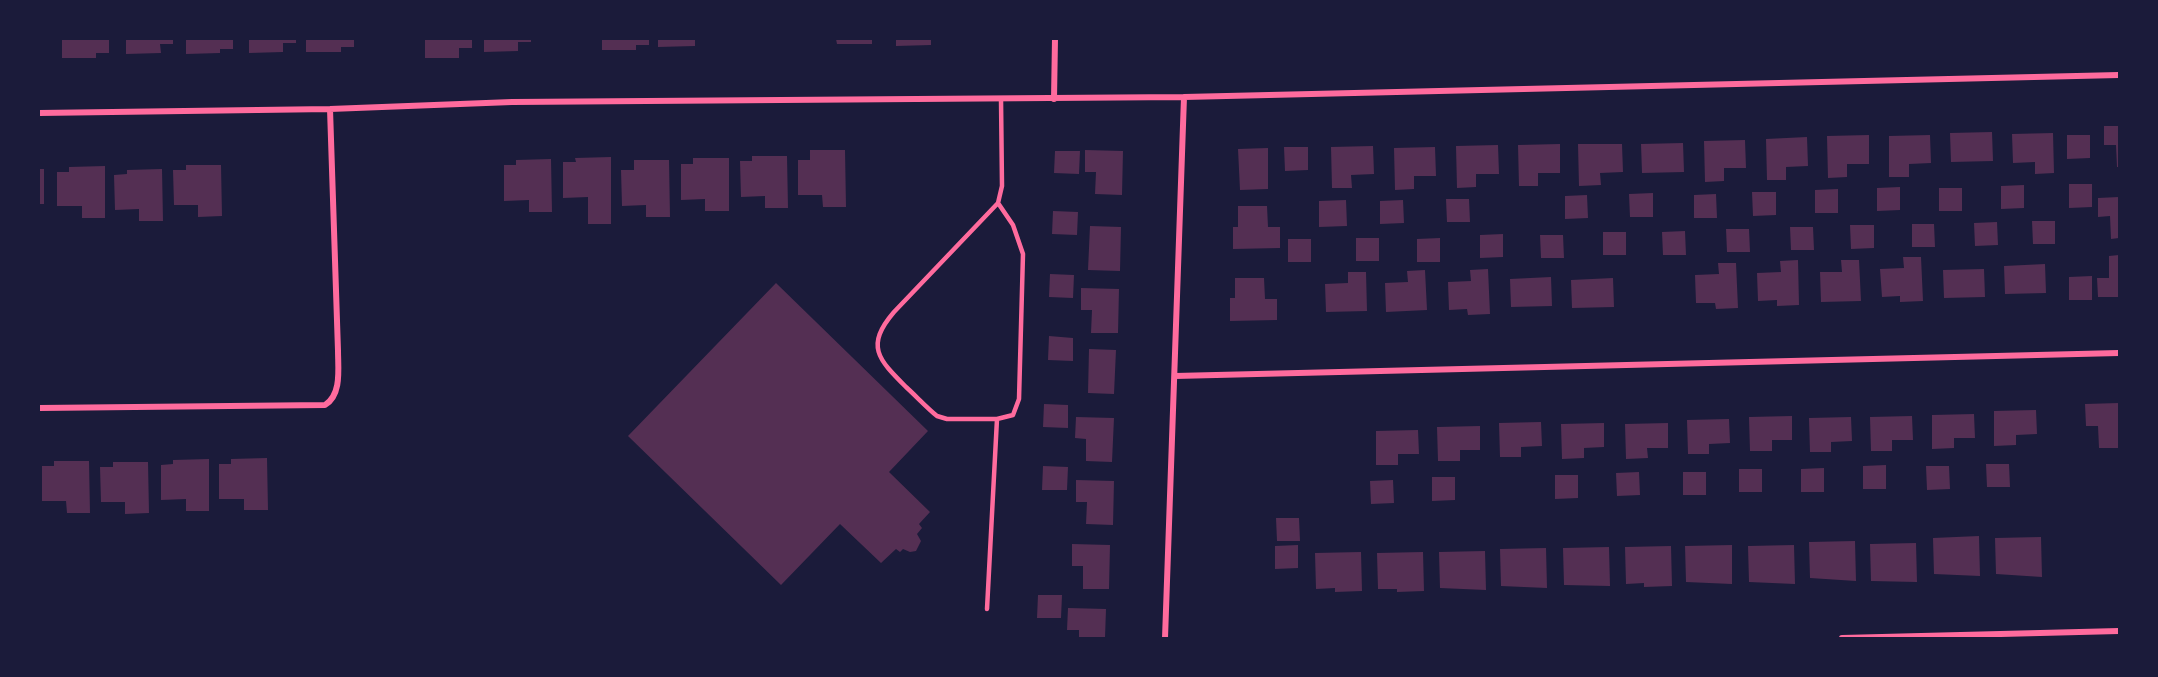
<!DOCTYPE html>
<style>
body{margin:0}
#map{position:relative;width:2158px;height:677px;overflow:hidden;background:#1b1b3a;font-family:Poppins,sans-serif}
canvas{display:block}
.frame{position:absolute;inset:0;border:40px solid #1b1b3a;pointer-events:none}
</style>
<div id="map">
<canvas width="2158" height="677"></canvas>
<div class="frame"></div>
</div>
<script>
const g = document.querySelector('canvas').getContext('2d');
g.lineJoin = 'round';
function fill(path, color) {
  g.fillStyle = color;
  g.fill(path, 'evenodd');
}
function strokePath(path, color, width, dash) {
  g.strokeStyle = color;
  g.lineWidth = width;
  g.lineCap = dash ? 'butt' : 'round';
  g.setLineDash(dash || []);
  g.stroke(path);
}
const building = new Path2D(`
 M62,39H109V53H96V58H62Z
 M126,39H173V44H160L161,53L126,54Z
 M186,39H233V49H220V53L186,54Z
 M249,39H296V43H283V52L249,53Z
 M306,39H354V47H341V52H306Z
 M425,39H472V48H459V58H425Z
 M484,39H531V42H518V51L484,52Z
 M602,39H649V45H636V50H602Z
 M658,39H695V46L658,47Z
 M836,39H872V44H837Z
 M896,39H931V45L896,46Z
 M2104,126H2119V167H2117L2116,145H2104Z
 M1992,132L1993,161L1951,162L1950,133Z
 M2053,133L2054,173L2035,174V162L2013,163L2012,134Z
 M1869,135V164H1847V177L1828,178L1827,136Z
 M1930,135L1931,163L1909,164V177H1889V136Z
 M2067,135H2090V158L2067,159Z
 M1807,137L1808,166L1786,167V180H1767L1766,139Z
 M1745,140L1746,168H1724V181L1705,182L1704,141Z
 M1683,143L1684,172L1642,173L1641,144Z
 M1560,144V173H1538V186H1519L1518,145Z
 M1578,144H1622L1623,172L1600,173L1601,185L1579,186Z
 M1498,145L1499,174H1476V187L1457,188L1456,146Z
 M1373,146L1374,174L1351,175L1352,188H1332L1331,147Z
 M1284,147H1308V170L1285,171Z
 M1435,147L1436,176H1414V189L1395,190L1394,148Z
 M1268,148V189L1240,190L1238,149Z
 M810,150H845L846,207H823L822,195H798V160H810Z
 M1085,150L1123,151L1122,195L1095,194L1096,172H1085Z
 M1055,151H1080L1079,174L1054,173Z
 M752,156H787L788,208H765V196L741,197L740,161H752Z
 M611,157V224H588V197L563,198V162H576L575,158Z
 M693,158H729V211H705V199L681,200V164H693Z
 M551,159L552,212H529V200L504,201V165H516V160Z
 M634,160H669L670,217H646V205L622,206L621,170H634Z
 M186,165H221L222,216L198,217V205H174L173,170H186Z
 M105,166V218H82V206H57V172H69V167Z
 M39,169H44V204H39Z
 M162,169L163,221H139V209L115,210L114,175L127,174V170Z
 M2069,184H2092V207L2069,208Z
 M2024,185V208L2001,209V186Z
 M1900,187V210L1877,211V188Z
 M1939,188H1962V211H1939Z
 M1838,189V213H1815V190Z
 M1752,192H1776V215L1753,216Z
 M1653,193V217H1630L1629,194Z
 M1716,194L1717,218H1694V195Z
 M1587,195L1588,218L1565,219V196Z
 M2119,197V238L2111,239L2110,216L2098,217V198Z
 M1446,199H1469L1470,222H1447Z
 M1346,200L1347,226L1319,227V201Z
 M1403,200L1404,223L1380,224V201Z
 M1238,206H1267L1268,227H1280V248L1233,249V227H1238Z
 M1053,211L1078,212L1077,235L1052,234Z
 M2032,221H2055V244H2033Z
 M1997,222L1998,245L1975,246L1974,223Z
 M1912,224H1934L1935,247H1912Z
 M1850,225H1874V248L1851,249Z
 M1090,226L1121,227L1120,271L1088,270Z
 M1790,227H1813L1814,250H1791Z
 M1726,229H1749L1750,252H1727Z
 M1685,231L1686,255H1663L1662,232Z
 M1603,232H1626V255H1603Z
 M1503,234V257L1480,258V235Z
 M1540,235H1563L1564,258H1541Z
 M1356,238H1379V261H1356Z
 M1440,238V262H1417V239Z
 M1288,239H1311V262H1288Z
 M2119,255V297H2098L2097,278H2109V256Z
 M1903,257H1921L1923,301L1900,302V296L1882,297L1880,269L1904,268Z
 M1798,260L1799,305L1777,306V300L1758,301L1757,273L1781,272L1780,261Z
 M1841,260H1859L1861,301L1821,302L1820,272H1842Z
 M1718,263H1736L1738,308L1716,309L1715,303H1696L1695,275L1719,274Z
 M2045,264L2046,293L2005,294L2004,266Z
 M1488,269L1490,314L1468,315L1467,309L1449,310L1448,282L1471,281L1470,270Z
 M1984,269L1985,297L1944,298L1943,270Z
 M1425,270L1427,310L1386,312L1385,283L1408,282L1407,271Z
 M1348,272H1366L1367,311L1326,312L1325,284L1348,283Z
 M1050,274L1074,275L1073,298L1049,297Z
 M2092,276V300H2069V277Z
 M1551,277L1552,306L1511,307L1510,279Z
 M1235,278H1264L1265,299H1277V320L1230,321V298H1235Z
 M1613,278L1614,307L1572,308L1571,280Z
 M776,283L928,431L889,472L930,512L919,524L922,528L917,534L921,541L916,551L910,552L903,549L900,552L896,549L881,563L840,524L781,585L628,436Z
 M1081,288L1119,289L1118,333H1091L1092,310H1081Z
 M1049,336L1073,338V361L1048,360Z
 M1089,349L1116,350L1114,394L1088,393Z
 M2119,403V448H2099L2098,426H2086L2085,404Z
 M1044,404L1068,405V428L1043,427Z
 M2036,410L2037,434L2016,435V445L1994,446V411Z
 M1974,414L1975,438H1954V448L1932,449V415Z
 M1792,416V440H1772V451H1750L1749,417Z
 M1912,416L1913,440H1892V451H1871L1870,417Z
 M1076,417L1114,418L1112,462L1086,461V439L1075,438Z
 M1851,417L1852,441L1831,442V452H1810L1809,418Z
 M1729,419L1730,443L1709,444V454H1688L1687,420Z
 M1541,422L1542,446L1521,447V457H1500L1499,423Z
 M1604,423V447L1584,448V458L1562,459L1561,424Z
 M1668,423V448H1647L1648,458L1626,459L1625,424Z
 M1480,426V450H1460V461H1438L1437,427Z
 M1418,430L1419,454H1398V465H1376V431Z
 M267,458L268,510H244V499H219V464H231V459Z
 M209,459V511H186V499L161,500V465L173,464V460Z
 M54,461H89L90,513H67L66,501H42V466H54Z
 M113,462H148L149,513L125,514V502H101L100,467H113Z
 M1986,464H2009L2010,487H1987Z
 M1886,465V489H1863V466Z
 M1043,466L1068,467L1067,490H1042Z
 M1926,466H1949L1950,489L1927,490Z
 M1824,468V492H1801V469Z
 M1739,469H1762V492H1739Z
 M1639,472L1640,495L1617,496L1616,473Z
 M1683,472H1706V495H1683Z
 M1555,475H1578V498L1555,499Z
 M1432,477H1455V500L1432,501Z
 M1076,480L1114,481L1113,525L1086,524L1087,502H1076Z
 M1393,480L1394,503L1371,504L1370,481Z
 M1276,518H1299L1300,541H1277Z
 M1979,536L1980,576L1934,574L1933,538Z
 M2041,537L2042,577L1996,574L1995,538Z
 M1855,541L1856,581L1810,578L1809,542Z
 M1916,543L1917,582L1871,581L1870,544Z
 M1072,544L1110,545L1109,589H1083V566H1072Z
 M1298,545V568L1275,569V546Z
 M1732,545V584L1686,582L1685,546Z
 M1794,545L1795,584L1749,582L1748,546Z
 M1671,546L1672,586L1644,587V583L1626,584L1625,547Z
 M1609,547L1610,586L1564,585L1563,548Z
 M1546,548L1547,588L1501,586L1500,549Z
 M1485,551L1486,590L1440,588L1439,552Z
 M1361,552L1362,591L1335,592V588L1316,589L1315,553Z
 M1423,552L1424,591L1397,592V589H1378L1377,553Z
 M1038,595H1062L1061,618H1037Z
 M1068,608L1106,609L1105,638H1079V630H1067Z`);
const service = new Path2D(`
 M997,419L1013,415L1019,399L1023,254L1013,225L998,203
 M987,609L997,419H947L937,416C926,407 916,396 906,387C878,359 865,346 894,312L998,203L1002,186L1001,99`);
const minor = new Path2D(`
 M1054,99L1055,39
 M39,113L330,109L512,102L1184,97L2119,75
 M1175,376L2119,353
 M39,408L325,405C342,395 338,368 338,351L330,109
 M1165,638L1184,97
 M1842,638L2119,631`);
fill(building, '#542f53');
strokePath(service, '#ff6b9d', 4.5);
strokePath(minor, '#ff6b9d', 6);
</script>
